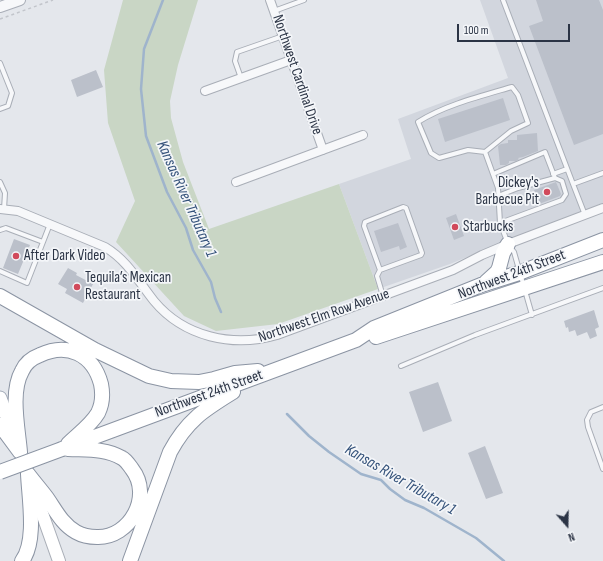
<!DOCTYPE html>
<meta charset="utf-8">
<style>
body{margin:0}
#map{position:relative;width:603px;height:561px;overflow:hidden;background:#e4e7ec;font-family:"Sofia Sans Condensed",sans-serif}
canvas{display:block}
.north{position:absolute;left:547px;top:505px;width:40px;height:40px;-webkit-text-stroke:3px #f4f6f9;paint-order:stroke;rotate:160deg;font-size:11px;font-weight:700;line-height:16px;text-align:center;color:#2b3445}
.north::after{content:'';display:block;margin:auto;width:14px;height:18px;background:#2b3445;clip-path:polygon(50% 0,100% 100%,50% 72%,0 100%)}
.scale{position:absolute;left:457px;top:24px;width:113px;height:18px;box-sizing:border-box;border:2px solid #2b3445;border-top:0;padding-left:5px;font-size:12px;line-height:14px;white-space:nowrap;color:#2b3445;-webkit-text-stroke:3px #f4f6f9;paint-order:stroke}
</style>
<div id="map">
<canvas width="603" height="561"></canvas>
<div class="north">N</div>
<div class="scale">100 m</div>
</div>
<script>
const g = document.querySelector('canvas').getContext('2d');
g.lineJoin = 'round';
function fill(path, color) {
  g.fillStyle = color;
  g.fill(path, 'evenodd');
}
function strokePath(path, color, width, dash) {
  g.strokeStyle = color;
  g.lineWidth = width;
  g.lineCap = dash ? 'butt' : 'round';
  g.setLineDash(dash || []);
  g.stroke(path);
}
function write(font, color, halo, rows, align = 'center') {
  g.font = font + ' "Sofia Sans Condensed",sans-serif';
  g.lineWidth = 3.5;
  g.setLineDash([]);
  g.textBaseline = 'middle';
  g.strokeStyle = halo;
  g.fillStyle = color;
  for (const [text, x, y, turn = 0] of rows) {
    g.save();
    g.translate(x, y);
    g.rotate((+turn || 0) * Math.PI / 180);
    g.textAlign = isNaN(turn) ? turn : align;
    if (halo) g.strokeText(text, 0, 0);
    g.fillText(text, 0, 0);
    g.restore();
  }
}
const built = new Path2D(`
 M480,0H603V203L528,232L450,264L378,289L339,184L411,159L398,119L508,78Z`);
const green = new Path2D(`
 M123,0H198L178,65L170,101L171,118L183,162L209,229L339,184L378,289L278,324L216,331L184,316L116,242L135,201L108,123L104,70Z`);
const stream = new Path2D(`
 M163,0L144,49L141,89L146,136L167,192L186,228L193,250L211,282L215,298L221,312
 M287,414L309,436L329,452L361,474L381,480L390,489L405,500L424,508L476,538L504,561`);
const building = new Path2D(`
 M536,0H599L603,10V134L574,145L529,26L543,21Z
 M96,70L103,87L77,97L71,80Z
 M503,98L510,120L445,142L438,119Z
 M537,133L538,151L523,157L518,158L519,159L516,161H509V163L506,165H500L498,146L501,144L508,143V140H517V135Z
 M556,182L561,194L560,196L539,204L538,202L534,190Z
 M456,214L464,236L454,240L446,218Z
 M398,223L407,247L400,250L399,246L381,252L374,231Z
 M14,239L30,245L18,274L3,268Z
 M68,268L77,273L76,275L93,284L83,303L65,293L67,289L58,284Z
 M594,310L599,327L595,329L597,336L590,339L587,332L577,336L575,330L569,332L568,327L566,328L564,321Z
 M438,382L452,421L423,432L409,392Z
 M485,446L503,493L486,499L468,453Z`);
const path = new Path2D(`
 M0,19L53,0`);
const service = new Path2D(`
 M503,0L573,184
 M274,11L304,0
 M0,63L12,93L8,106L0,109
 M241,78L235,61L237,52L283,36
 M485,152L511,131L528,123L518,95L512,87C481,96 445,105 418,122L431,153L439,158L468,150L485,152L498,188L500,223L507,241
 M493,174L545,152L555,178
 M553,174L567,169
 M0,182L5,193L4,209
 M498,196L518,188L555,178L562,181L566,194L562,200L500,223
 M585,215L573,184L603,173
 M0,230L6,228L43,242
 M510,247L514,252L532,315
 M380,270L421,255L422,253L406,208L403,207L365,222L364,226L380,270L377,276L383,296
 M0,271L27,283L50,224
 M401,366L475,335L603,288
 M603,407L591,412L587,420L588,427L603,469`);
const minor = new Path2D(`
 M270,0L323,150
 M205,91L291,60
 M236,182L363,135
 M0,209L18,211L105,247C128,261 138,281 154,301C184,337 233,348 277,335L453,270L482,255L508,244L603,208`);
const tertiary = new Path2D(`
 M0,7L20,0`);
const secondary = new Path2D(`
 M32,485L59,561`);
const primary = new Path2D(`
 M0,398L16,441`);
const trunk = new Path2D(`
 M486,282L497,272L499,268L503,253L508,244
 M0,296L95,350L149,376L171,381L199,382L214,379L235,373L258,371
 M376,337L603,262
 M0,425L20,452
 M62,449L356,340L374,328L481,285L519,273L603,240
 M20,452C18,428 10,392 22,371C25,364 32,358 40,355C67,342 93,354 101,384C103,394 102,405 98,413C91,425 77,435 68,444
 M28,474C34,482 41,490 47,498C56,511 62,524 76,532C83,536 90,537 97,537C130,538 153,496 132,469C129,465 126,460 122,458C105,448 86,450 68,449
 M22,561C37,541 29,498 28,474
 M130,561L170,452C187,420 204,410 233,392`);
const trunkBridge = new Path2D(`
 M0,472L62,449`);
const markers = [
 [547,192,4,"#d1495b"],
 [455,227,4,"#d1495b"],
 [16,256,4,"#d1495b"],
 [77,287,4,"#d1495b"]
];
const streetNames = [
 ["Northwest Cardinal Drive",297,75,71],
 ["Northwest 24th Street",512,275,-21],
 ["Northwest Elm Row Avenue",324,316,-19],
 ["Northwest 24th Street",209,394,-20]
];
const poiNames = [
 ["Dickey's",539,183,"right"],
 ["Barbecue Pit",539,200,"right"],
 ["Starbucks",463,227],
 ["After Dark Video",24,256],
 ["Tequila’s Mexican",85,278],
 ["Restaurant",85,295]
];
const waterNames = [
 ["Kansas River Tributary 1",186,199,66],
 ["Kansas River Tributary 1",400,480,30]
];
fill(built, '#d2d6de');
fill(green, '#c9d6c5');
strokePath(stream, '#9fb4cc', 2.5);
fill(building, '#bbc0ca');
strokePath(service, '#a9aeb7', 6);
strokePath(minor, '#a9aeb7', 10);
strokePath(tertiary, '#a9aeb7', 12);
strokePath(secondary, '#a9aeb7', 14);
strokePath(primary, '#a3abb8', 15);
strokePath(trunk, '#8b94a3', 16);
strokePath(path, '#c2c5cb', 1.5, [3, 3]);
strokePath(service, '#f7f8fa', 4);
strokePath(minor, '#f7f8fa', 8);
strokePath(tertiary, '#f7f8fa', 10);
strokePath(secondary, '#fff', 12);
strokePath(primary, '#fff', 13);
strokePath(trunk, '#fff', 14);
strokePath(trunkBridge, '#8b94a3', 16, []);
strokePath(trunkBridge, '#fff', 14);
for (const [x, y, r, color] of markers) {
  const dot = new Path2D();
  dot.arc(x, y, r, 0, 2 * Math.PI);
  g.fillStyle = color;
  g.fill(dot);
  strokePath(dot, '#f4f6f9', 1.5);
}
write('15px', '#2b3445', '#f4f6f9', streetNames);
write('15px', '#2b3445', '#f4f6f9', poiNames, 'left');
write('italic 16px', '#34527a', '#f4f6f9', waterNames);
</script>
